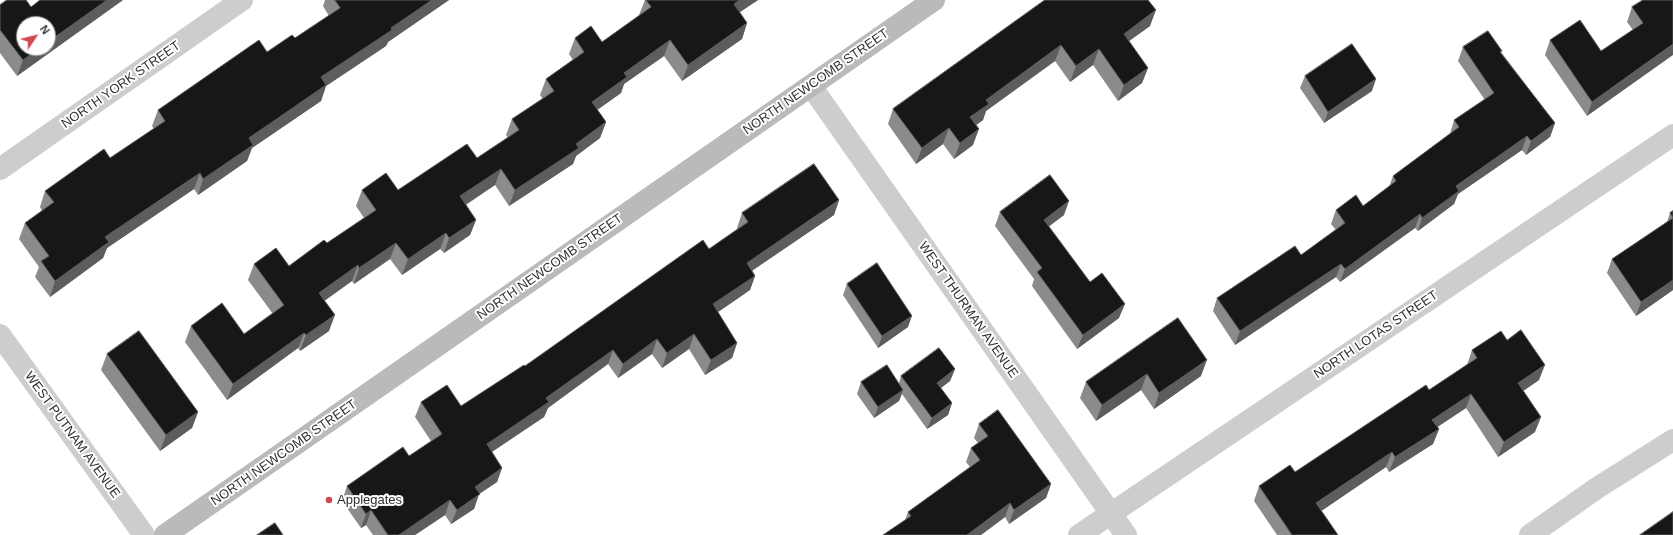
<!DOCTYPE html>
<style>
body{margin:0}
#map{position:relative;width:1673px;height:535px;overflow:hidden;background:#fff;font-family:Arial,sans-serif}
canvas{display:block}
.north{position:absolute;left:16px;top:16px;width:40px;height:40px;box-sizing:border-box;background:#fff;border:1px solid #acacac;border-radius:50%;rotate:55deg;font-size:11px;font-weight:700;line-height:16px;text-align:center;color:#303030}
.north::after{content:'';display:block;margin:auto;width:14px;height:18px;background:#d04952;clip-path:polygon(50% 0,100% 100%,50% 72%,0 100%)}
</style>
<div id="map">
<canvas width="1673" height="535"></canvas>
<div class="north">N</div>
</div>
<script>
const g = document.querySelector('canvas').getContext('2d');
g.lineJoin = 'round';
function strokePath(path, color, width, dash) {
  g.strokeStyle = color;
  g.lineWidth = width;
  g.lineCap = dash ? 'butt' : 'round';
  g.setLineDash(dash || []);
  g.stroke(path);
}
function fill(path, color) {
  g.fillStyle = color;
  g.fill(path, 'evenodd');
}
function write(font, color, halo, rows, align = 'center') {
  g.font = font + ' Arial,sans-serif';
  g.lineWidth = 4;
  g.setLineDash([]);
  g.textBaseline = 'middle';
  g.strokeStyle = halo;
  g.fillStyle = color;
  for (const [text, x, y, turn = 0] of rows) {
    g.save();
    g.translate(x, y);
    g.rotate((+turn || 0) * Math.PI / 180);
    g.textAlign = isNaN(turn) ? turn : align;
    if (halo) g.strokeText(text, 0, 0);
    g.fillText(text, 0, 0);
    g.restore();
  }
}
const minor = new Path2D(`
 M811,86L1126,535
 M0,169L242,0
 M0,335L144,535
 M1079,535L1673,135
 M1530,535L1597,488L1673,440`);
const secondary = new Path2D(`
 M165,535L934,0`);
const wall = new Path2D(`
 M123,0L17,76L0,53V5L31,7Z
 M325,0H449L388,42L386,46L326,86L321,101L252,148L247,161L198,195L194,189L107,248L103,258L50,297L35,277L39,267L19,239L25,223L42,211L40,207L45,191L110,158L154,129L152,126L158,110L267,52L295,38L329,16L323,6Z
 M645,0H758L740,12L747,23L742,39L682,81L664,56L624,84L621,93L597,110L606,122L600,138L576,156L573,164L509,206L495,185L466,205L476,220L470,235L444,253L440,249L402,275L390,259L354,284L352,281L324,301L329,331L300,351L298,348L227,400L185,342L191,326L244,334L273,314L248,280L254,264L289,266L327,243L364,218L356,206L362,190H398L477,158L508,138L506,135L512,119L543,99L540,95L546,79L573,60L569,54L575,38L602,42L640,16L639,15Z
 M1045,0L1150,26L1129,41L1148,68L1142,83L1118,101L1093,65L1070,82L1055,61L986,111L983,120L976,125L973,145L954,159L943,144L916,164L888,124L893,109Z
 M1673,0L1587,116L1545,55L1550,40L1601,51L1633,30L1627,22L1632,7Z
 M1463,47L1501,52L1555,123L1550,137L1526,155L1522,150L1458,194L1454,204L1418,231L1415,228L1340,282L1336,277L1235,345L1213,311L1217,298L1301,255L1336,230L1331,224L1336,210L1363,206L1389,187L1393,176L1450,134L1454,120L1485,100L1458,61Z
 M1305,76L1372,91L1324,123L1300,88Z
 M839,200L834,215L752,271L755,276L750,290L718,312L737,343L732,358L705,375L689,349L662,368L652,354L618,378L608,364L548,408L544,417L492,452L502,468L497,482L479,494L474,509L451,524L445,515L415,535H373L366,525L361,528L342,501L347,486L409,456L431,441L415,417L421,402L461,406L709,249L737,229V228L742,213Z
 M1673,211V290L1636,316L1607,273L1612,259L1667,222L1670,213Z
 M1000,212L1064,215L1049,226L1090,282L1119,318L1077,349L1032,286L1034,279L995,226Z
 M847,284L908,327L878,348L843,295Z
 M1178,318L1201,376L1154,409L1141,390L1096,421L1080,398L1086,382Z
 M1507,340L1539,380L1523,391L1535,432L1498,457L1466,408L1437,427L1439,429L1433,444L1389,472L1386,467L1321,511L1338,535H1277L1254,501L1259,486L1295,472L1429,390L1467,365L1472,350Z
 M107,354L198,412L192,428L160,451L101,370Z
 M955,369L950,381L941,388L952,403L948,415L927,429L902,394L899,401L874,418L857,394L861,382L899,383L901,376Z
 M979,424L1051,484L1046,498L1009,524L1005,517L981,535H883L905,520L908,512L970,467L966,462L971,448L978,443L974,438Z`);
const shadedWall = new Path2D(`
 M107,0H123L17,76L23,60L40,48H48V42Z
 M432,0H449L388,42L386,46L326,86L321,101L252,148L247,161L198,195L203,179L249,138L321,77L391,28Z
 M740,0H758L728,20L734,4Z
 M1156,10L1150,26L1118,49L1124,34Z
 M747,23L742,39L682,81L688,65Z
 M670,40L664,56L624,84L621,93L586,118L592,102L624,73Z
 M1673,44V55L1587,116L1592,102Z
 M1061,45L1055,61L986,111L983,120L965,133L970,117L986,100Z
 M1099,49L1093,65L1070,82L1076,66Z
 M1148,68L1142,83L1118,101L1124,85Z
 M1376,79L1372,91L1324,123L1328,112Z
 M606,122L600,138L576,156L573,164L509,206L515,190L576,144Z
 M1555,123L1550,137L1526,155L1531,141Z
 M949,128L943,144L916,164L922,148Z
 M979,129L973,145L954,159L960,143Z
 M1527,136L1522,150L1458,194L1454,204L1418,231L1422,218L1456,186Z
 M501,169L495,185L454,212L460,196Z
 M200,173L194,189L107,248L103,258L50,297L55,281L105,237Z
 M839,200L834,215L741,278L747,263Z
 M1069,201L1064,215L1039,234L1044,220Z
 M1420,214L1415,228L1340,282L1345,269Z
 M476,220L470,235L444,253L449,238Z
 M446,233L440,249L402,275L408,259Z
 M396,243L390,259L354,284L359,268Z
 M1341,264L1336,277L1235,345L1240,331Z
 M358,265L352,281L313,309L319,293Z
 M755,276L750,290L708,319L713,304Z
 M1673,280V290L1636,316L1641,302Z
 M1125,304L1119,318L1077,349L1083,335Z
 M335,315L329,331L300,351L306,335Z
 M912,316L908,327L878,348L882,336Z
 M304,333L298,348L227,400L233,384Z
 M694,334L689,349L662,368L667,353Z
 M657,339L652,354L618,378L623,364Z
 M737,343L732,358L705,375L711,360Z
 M613,350L608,364L548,408L544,417L481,459L487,444L546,398Z
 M1207,360L1201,376L1154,409L1159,393Z
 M1545,365L1539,380L1513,398L1518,383Z
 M955,369L950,381L933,394L937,383Z
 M1147,374L1141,390L1096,421L1102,405Z
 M903,390L899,401L874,418L878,407Z
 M1471,394L1466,408L1427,434L1432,420Z
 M952,403L948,415L927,429L932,418Z
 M198,412L192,428L160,451L166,435Z
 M1541,417L1535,432L1498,457L1504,442Z
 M1439,429L1433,444L1389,472L1395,457Z
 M1392,452L1386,467L1311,518L1316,503Z
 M502,468L497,482L479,494L474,509L451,524L457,510L475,487Z
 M1051,484L1046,498L1009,524L1014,510Z
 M450,500L445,515L415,535H399Z
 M1010,503L1005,517L981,535H967Z
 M371,510L366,525L361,528L366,514Z`);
const building = new Path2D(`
 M7,0H26L31,7L40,0H107L48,42V24H24V48H40L23,60L0,30V5Z
 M335,0H432L391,28L392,30L321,77L326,85L249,138L253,145L203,179L200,173L105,237L109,242L55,281L41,261L49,256L25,223L54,202L45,191L104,149L110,158L165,121L158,110L259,40L267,52L292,35L295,38L340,8Z
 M646,0H740L734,4L747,23L688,65L670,40L624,73L627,77L592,102L606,122L576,144L579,148L515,190L501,169L460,196L476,220L449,238L446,233L408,259L396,243L359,268L358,265L319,293L335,315L306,335L304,333L233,384L191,326L222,303L244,334L284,305L254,264L276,248L289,266L324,240L327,243L376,210L362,190L386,173L398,190L467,144L477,158L519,130L512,119L554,91L546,79L584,52L575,38L591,26L602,42L651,7Z
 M1045,0H1148L1156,10L1124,34L1148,68L1124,85L1099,49L1076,66L1061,45L986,100L989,104L970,117L979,129L960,143L949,128L922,148L893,109Z
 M1643,0H1673V44L1592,102L1550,40L1580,20L1601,51L1643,23L1632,7Z
 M1488,31L1502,51L1500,52L1555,123L1531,141L1527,136L1456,186L1459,191L1422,218L1420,214L1345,269L1341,264L1240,331L1217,298L1295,246L1301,255L1345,223L1336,210L1356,195L1363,206L1396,181L1393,176L1459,127L1454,120L1494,93L1463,47Z
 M1352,44L1376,79L1328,112L1305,76Z
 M814,164L839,200L747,263L755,276L713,304L737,343L711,360L694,334L667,353L657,339L623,364L613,350L546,398L549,402L487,444L502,468L475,487L480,494L457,510L450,500L399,535H388L371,510L366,514L347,486L403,447L409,456L442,434L421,402L447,385L461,406L524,365L525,366L703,240L709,249L748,222L742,213Z
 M1050,175L1069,201L1044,220L1090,282L1102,273L1125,304L1083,335L1037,272L1042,268L1000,212Z
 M1673,211V280L1641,302L1612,259L1673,218L1670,213Z
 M877,263L912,316L882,336L847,284Z
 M1178,318L1207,360L1159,393L1147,374L1102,405L1086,382Z
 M1521,330L1545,365L1518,383L1541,417L1504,442L1471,394L1432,420L1439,429L1395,457L1392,452L1316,503L1338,535H1292L1259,486L1290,465L1295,472L1426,385L1429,390L1477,358L1472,350L1501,331L1507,340Z
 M139,331L198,412L166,435L107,354Z
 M939,348L955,369L937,383L952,403L932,418L901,376Z
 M887,365L903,390L878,407L861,382Z
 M998,410L1051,484L1014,510L1010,503L967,535H883L911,516L908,512L980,460L971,448L988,436L979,424Z
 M1673,512V535H1640Z
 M275,523L283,535H257Z`);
const markers = [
 [329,500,4,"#d04952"]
];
const streetNames = [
 ["NORTH NEWCOMB STREET",816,82,-35],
 ["NORTH YORK STREET",121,85,-35],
 ["NORTH NEWCOMB STREET",550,267,-35],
 ["WEST THURMAN AVENUE",968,310,55],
 ["NORTH LOTAS STREET",1376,335,-34],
 ["WEST PUTNAM AVENUE",72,435,54],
 ["NORTH NEWCOMB STREET",284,453,-35]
];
const poiNames = [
 ["Applegates",337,500]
];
strokePath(minor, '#cdcdcd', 22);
strokePath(secondary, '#bababa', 22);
fill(wall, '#8b8b8b');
fill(shadedWall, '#5d5d5d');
fill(building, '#171717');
strokePath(building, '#5d5d5d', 1);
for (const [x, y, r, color] of markers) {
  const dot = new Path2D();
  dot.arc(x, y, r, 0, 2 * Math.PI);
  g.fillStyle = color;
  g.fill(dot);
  strokePath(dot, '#fff', 1.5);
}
write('13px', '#303030', '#fff', streetNames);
write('13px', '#303030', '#fff', poiNames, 'left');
</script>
